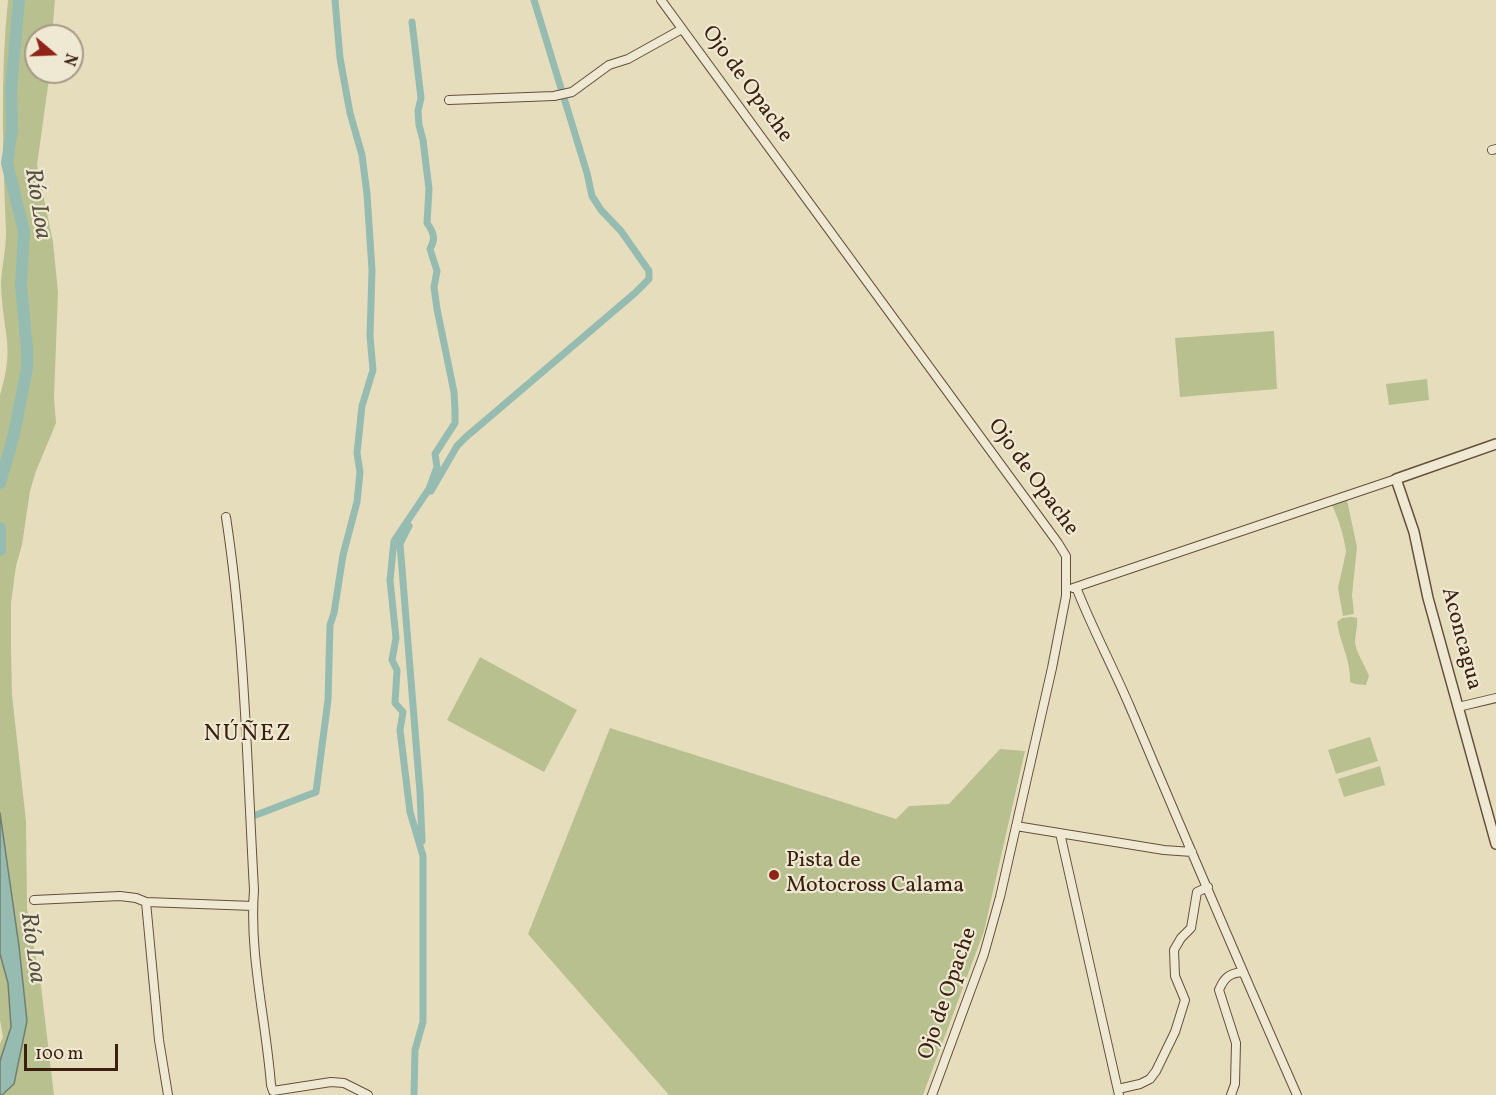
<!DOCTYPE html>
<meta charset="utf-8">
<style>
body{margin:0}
#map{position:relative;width:1496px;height:1095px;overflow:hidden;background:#e6ddbd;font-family:Vollkorn,serif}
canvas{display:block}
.north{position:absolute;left:24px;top:24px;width:60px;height:60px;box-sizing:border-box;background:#efe9d4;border:2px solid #a79985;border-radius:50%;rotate:109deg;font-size:16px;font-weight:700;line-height:24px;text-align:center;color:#3c200f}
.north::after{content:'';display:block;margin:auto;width:21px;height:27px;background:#8f2418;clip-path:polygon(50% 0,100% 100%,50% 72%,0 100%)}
.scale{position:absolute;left:24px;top:1044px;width:94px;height:27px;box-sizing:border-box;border:3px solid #3c200f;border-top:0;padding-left:8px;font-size:18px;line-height:21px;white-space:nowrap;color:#3c200f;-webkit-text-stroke:4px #efe9d4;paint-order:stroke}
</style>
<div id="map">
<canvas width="1496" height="1095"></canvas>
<div class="north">N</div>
<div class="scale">100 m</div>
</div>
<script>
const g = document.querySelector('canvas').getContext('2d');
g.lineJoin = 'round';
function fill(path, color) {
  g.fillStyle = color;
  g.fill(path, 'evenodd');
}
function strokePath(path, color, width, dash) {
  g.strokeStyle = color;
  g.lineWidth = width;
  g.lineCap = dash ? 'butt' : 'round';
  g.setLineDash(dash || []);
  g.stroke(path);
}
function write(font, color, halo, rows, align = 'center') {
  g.font = font + ' Vollkorn,serif';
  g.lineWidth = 4.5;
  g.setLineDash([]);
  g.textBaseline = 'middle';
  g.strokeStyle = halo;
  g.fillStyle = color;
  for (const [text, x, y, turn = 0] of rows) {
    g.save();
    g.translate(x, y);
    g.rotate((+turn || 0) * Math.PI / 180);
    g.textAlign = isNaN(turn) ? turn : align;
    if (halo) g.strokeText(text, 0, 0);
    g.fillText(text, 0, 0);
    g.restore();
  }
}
const green = new Path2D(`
 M8,0H55L52,36H36V72H50L37,165L53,242L58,292L54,398L56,423L36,471L30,491L22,545L16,566L11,603V647L12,695L26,821L27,909L41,986L54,1095H0V1044L3,1037L0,1020V395C5,378 9,360 7,341C5,322 1,302 1,282C2,266 6,249 6,232C3,155 0,77 8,0Z
 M1274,331L1277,389L1180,397L1175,338Z
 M1427,379L1429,400L1389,405L1386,384Z
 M1347,500L1357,547L1352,595L1354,614L1343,616L1338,588L1346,552C1344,536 1339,520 1332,505Z
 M1352,617L1357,618C1358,626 1355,635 1355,643C1357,654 1365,665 1369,676L1366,685L1355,684L1350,682C1351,660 1340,643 1337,622L1342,618Z
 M480,657L577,710L544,772L447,720Z
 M610,728L896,819L909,806L949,804L1000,749L1025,751L984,931L923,1095H669L528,934Z
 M1370,737L1378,761L1336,774L1328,750Z
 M1380,766L1385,785L1344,797L1338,779Z`);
const water = new Path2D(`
 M0,813L19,946L27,1021L14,1084L2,1095H0V1061L11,1027L8,983L0,954Z`);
const canal = new Path2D(`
 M412,22L421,98L418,111L419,125L423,140L429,189L427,223C434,233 436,239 430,249L437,271L434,287L437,309L454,392L455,410V423L435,454L437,467L429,489L394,541L390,580L396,638L392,660L397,670L395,703L403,712L400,730L410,812L423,856V1022L415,1050L414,1095
 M431,491L457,446L466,437L635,293L649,279V271L621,231L601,210L592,196L587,173L534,0
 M409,526L400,544L420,792L422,841
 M256,815L316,792L328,700L330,625L334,613L343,555L357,502L360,472L357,453L362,406L373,370L370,336L372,270L367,194L362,155L350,113L340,58L335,0`);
const river = new Path2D(`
 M0,483L14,434L27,368V349L21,285L24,231L7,163L12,130L11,89L19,0
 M0,528V550`);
const minor = new Path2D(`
 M661,0L1058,543L1066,556V596L1052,668L1000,897L984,954L932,1095
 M449,100L554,96L572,92L609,65L628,59L682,29
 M1492,150L1496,149
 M226,517C245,641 247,765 254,890C249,955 266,1020 271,1085L273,1091L331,1082L344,1083L368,1095
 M1076,587C1092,628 1113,667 1130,707C1185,837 1240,966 1297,1095
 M1073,588L1396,479
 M1458,707L1496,698
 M1016,826L1164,850L1192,852
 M1060,833L1119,1095
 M34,900L120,896L136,898L146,902
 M1118,1089L1140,1084L1150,1079L1156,1071L1175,1032L1185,1000L1175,976L1174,950L1181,938L1191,928L1197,892L1208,887
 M168,1095L159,1040L146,902L253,906
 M1231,1095L1235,1084L1236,1043L1219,990C1224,978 1229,973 1243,972`);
const tertiary = new Path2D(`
 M1496,444L1396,479L1414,532L1428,598L1496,844`);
const markers = [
 [774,875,6,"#8f2418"]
];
const streetNames = [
 ["Ojo de Opache",746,85,54],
 ["Ojo de Opache",1032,478,54],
 ["Aconcagua",1460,639,75],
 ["Ojo de Opache",949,994,-71]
];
const poiNames = [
 ["Pista de",786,862],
 ["Motocross Calama",786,887]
];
const waterNames = [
 ["Río Loa",36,204,81],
 ["Río Loa",31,948,82]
];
const neighbourhoodNames = [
 ["NÚÑEZ",248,736]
];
fill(green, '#b8c08f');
fill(water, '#96bcb1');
strokePath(water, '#727e70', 1.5);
strokePath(canal, '#96bcb1', 7);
strokePath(river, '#96bcb1', 12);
strokePath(minor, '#664f3a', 10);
strokePath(tertiary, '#664f3a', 12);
strokePath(minor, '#efe9d4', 8);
strokePath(tertiary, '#efe9d4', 9);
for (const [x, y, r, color] of markers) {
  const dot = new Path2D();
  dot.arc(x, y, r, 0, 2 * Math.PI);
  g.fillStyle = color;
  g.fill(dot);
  strokePath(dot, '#efe9d4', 2);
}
write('22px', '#3c200f', '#efe9d4', streetNames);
write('22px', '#3c200f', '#efe9d4', poiNames, 'left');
write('italic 24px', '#574f40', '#efe9d4', waterNames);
g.letterSpacing = '1.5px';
write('24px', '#3c200f', '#efe9d4', neighbourhoodNames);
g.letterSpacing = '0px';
</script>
